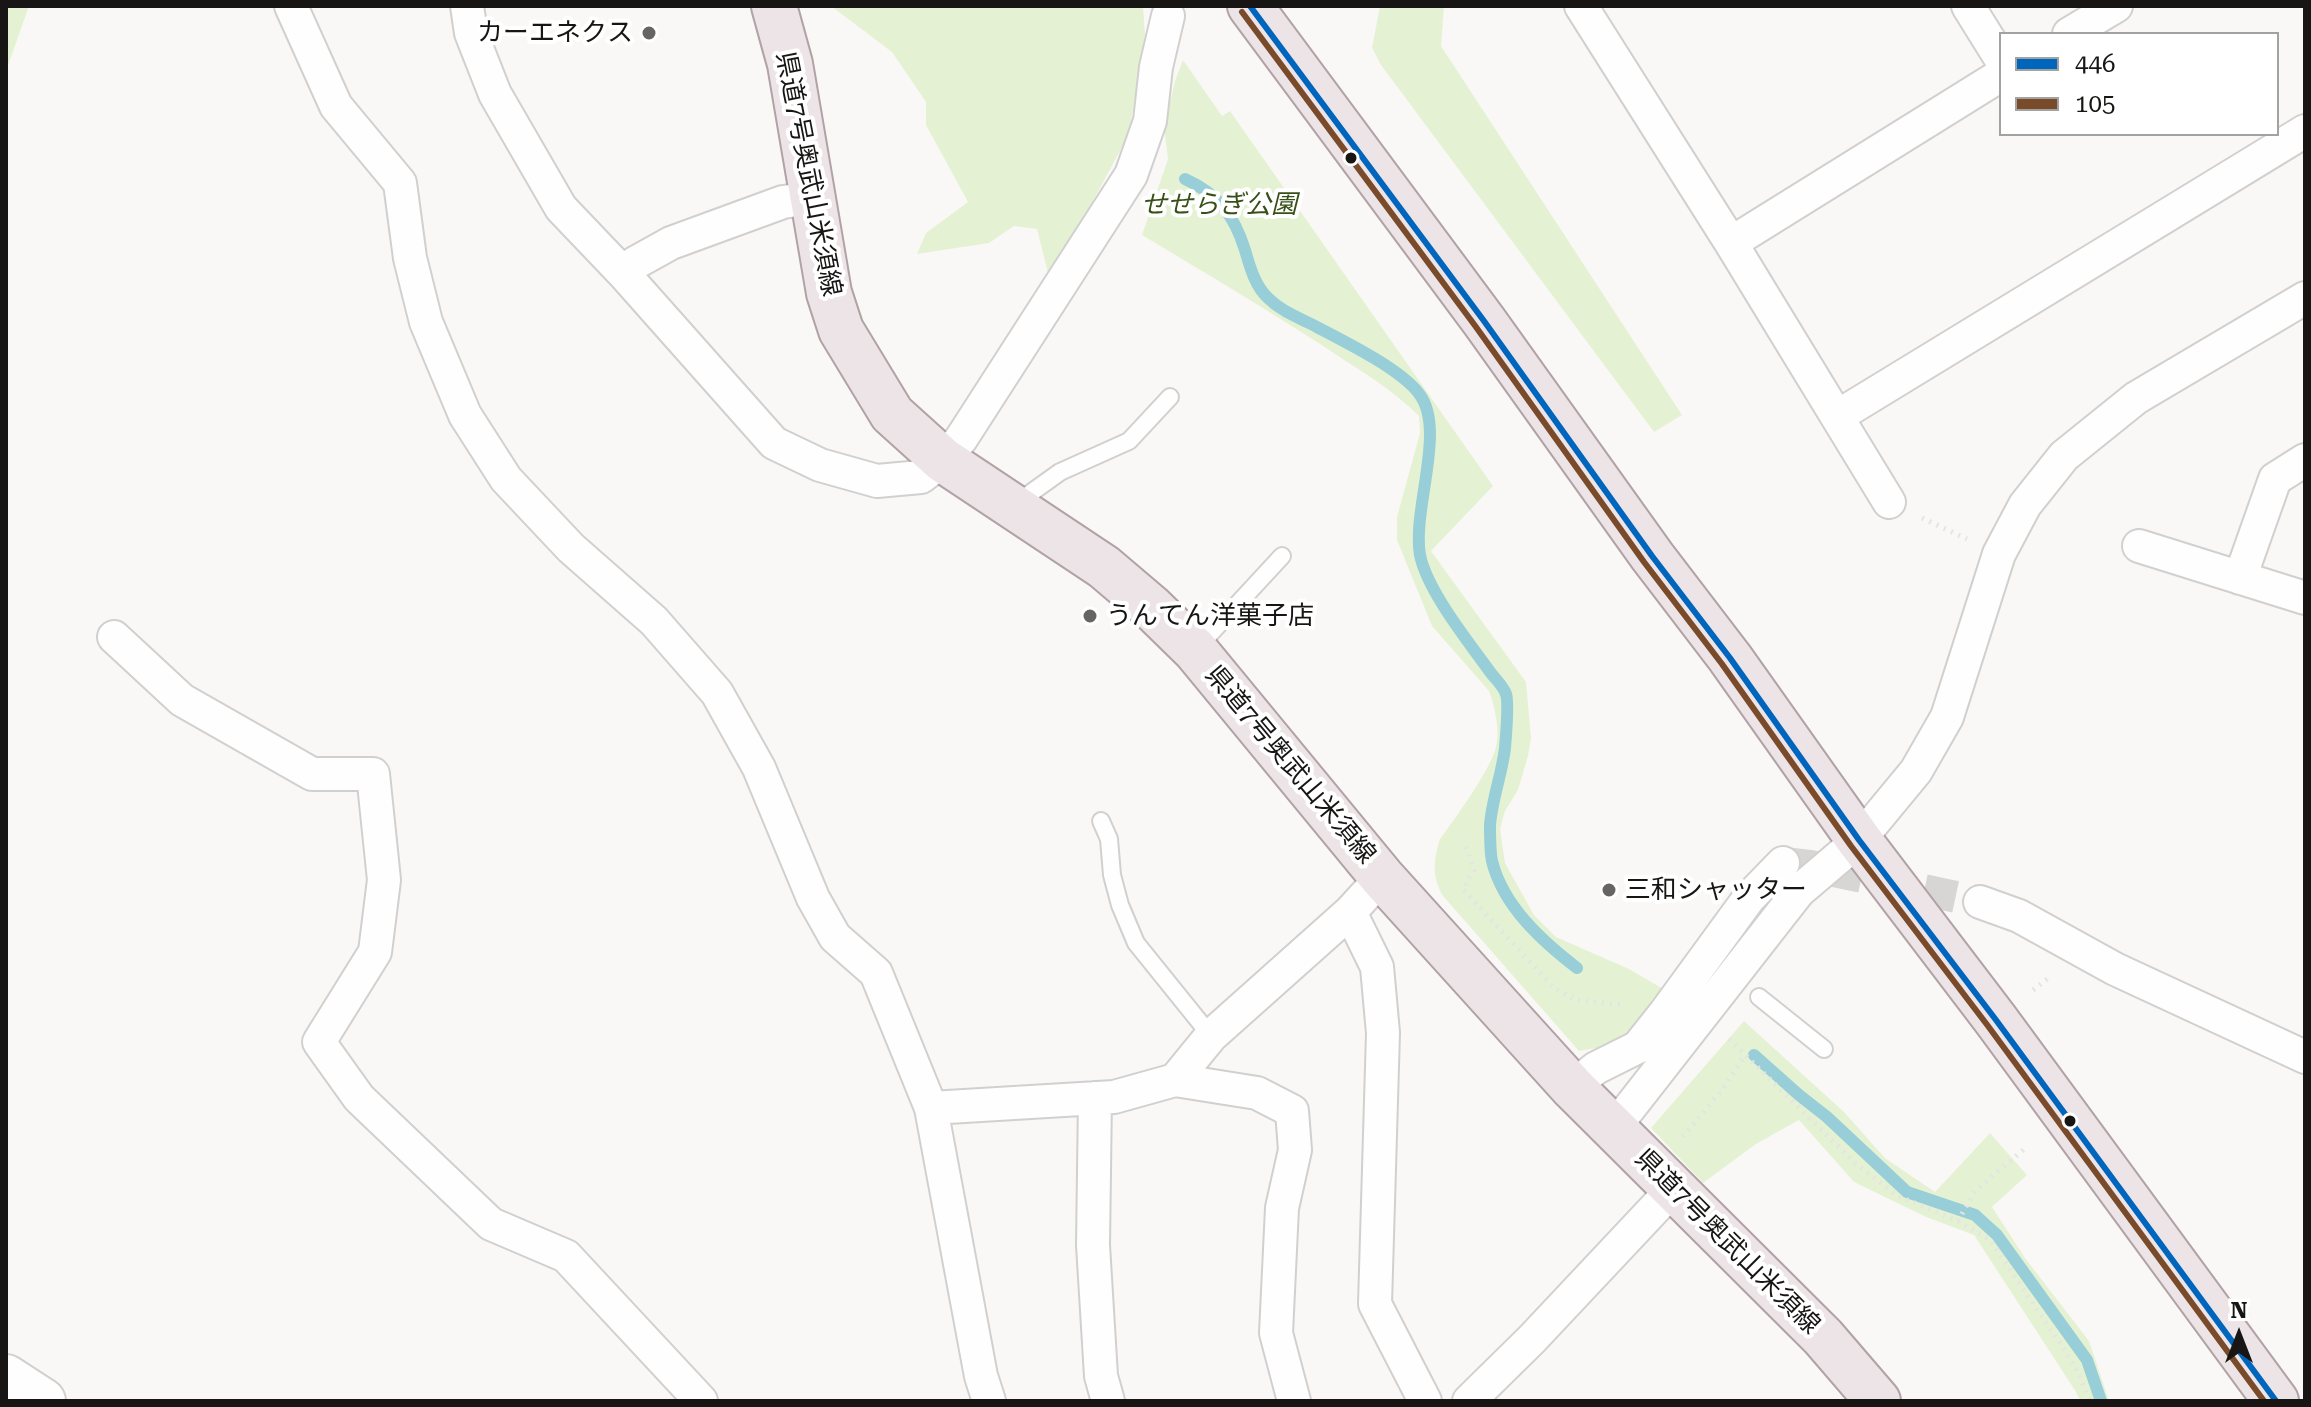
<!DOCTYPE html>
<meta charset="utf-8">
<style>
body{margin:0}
#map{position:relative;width:2311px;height:1407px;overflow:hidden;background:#faf8f6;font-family:"Roboto Serif",serif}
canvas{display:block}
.frame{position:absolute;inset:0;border:8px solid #171615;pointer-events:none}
.legend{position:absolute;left:1999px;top:32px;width:280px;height:104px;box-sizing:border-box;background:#fff;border:2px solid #a2a2a1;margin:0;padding:10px 14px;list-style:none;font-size:24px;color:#171615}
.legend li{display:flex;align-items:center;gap:16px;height:40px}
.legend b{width:40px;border:2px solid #a2a2a1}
.north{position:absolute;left:2199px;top:1295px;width:80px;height:80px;-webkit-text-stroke:6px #fff;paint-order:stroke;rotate:0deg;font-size:22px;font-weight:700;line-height:32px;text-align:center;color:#171615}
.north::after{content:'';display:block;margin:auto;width:28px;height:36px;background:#171615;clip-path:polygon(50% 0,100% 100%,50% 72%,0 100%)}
</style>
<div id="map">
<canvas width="2311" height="1407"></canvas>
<div class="frame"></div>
<ul class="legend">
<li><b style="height:10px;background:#0065bd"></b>446</li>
<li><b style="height:10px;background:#7a4b2a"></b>105</li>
</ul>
<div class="north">N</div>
</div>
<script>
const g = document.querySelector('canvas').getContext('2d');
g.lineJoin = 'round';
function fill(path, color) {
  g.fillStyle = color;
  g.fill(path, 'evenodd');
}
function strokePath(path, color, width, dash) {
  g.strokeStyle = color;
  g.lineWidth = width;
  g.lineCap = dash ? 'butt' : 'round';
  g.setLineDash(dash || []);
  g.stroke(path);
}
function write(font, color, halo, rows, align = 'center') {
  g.font = font + ' "Roboto Serif","Noto Sans JP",serif';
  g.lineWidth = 8;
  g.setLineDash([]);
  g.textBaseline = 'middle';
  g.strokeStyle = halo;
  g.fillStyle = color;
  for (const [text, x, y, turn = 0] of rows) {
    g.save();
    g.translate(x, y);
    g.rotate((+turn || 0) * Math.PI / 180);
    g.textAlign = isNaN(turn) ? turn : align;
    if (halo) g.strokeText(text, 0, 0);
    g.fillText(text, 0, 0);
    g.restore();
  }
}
const green = new Path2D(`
 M6,6H29L6,71Z
 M831,6H1143L1145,35L1129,134L1093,201L1048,273L1037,229L1014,226L989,243L917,254L926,233L968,202L926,125V102L892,52Z
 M1380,6H1444L1441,46L1682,415L1654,432L1381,65L1372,48Z
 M1183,60L1222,116L1230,111L1493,486L1431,551L1526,682L1531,738L1528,756L1518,790L1505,811L1500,829L1505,863L1534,915L1556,937L1629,969L1665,990L1632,1030L1608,1046L1579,1051L1443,896C1432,877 1433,860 1440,839C1454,820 1491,769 1496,747C1500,729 1495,708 1489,691L1432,626L1397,540V517L1420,433L1419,416C1390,387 1354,367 1320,344C1261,306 1202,271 1142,235L1168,159L1164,128L1175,81Z
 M1744,1021L1844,1112L1885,1158L1935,1192L1990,1133L2027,1175L1992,1207L2025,1258L2089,1341L2109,1401H2080L2076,1392L1974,1235L1926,1217L1854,1182L1799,1120L1756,1144L1703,1183L1651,1128Z`);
const stream = new Path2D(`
 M1185,179C1218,194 1234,215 1245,250C1250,267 1255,286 1268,298C1280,310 1295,316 1309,323C1338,338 1402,369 1420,395C1446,431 1412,510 1420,555C1427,590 1467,640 1488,669C1493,677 1503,685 1506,694C1509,703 1506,736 1505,748C1502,774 1492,799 1490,825C1490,836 1490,851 1492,861C1503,906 1542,941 1577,968
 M1754,1055L1799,1095L1827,1117L1907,1192L1975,1215L1997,1235L2087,1360L2101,1401`);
const streetTunnel = new Path2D(`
 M1783,863L1810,866L1980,902`);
const path = new Path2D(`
 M1922,518L1967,539
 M1466,847L1474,870L1463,889L1553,987L1575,1000L1624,1005
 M2033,990L2051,976
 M1729,1039L1855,1163L1898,1196L1958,1221L1990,1240L2074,1364L2090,1401
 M1683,1137L1725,1086L1745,1055
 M1958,1221L1975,1191L2028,1146`);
const lane = new Path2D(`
 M1014,505L1060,472L1129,441L1170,397
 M1196,649L1282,556
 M1101,821L1109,839L1112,875L1120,905L1136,943L1211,1036
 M1759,997L1824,1049`);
const street = new Path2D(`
 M291,6L336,106L400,183L410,258L426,322L465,415L506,479L571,548L654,621L717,693L759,768L813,898L835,937L876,973L931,1108L981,1376L989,1401
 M467,6L471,33L495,94L561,208L624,274L774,443L820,465L877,481L921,477L943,460L961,439L1131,175L1150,121L1156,67L1168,16
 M1581,6L1731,243L1889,502
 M1968,6L2001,59
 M2069,34L2116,6
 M1731,243L2001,75
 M624,274L635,263L671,243L783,202L812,198
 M1838,416L2305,131
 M2139,546L2305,598
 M2240,578L2275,479L2305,460
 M114,637L182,700L312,774H373L384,880L375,952L319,1042L359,1098L491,1224L566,1256L701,1401
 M1980,902L2019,916L2115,969L2305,1057
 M1350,912L1377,967L1383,1033L1375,1304L1425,1401
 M1175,1080L1211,1036L1350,912L1382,877
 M1572,1087L1596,1068L1638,1047L1665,1013L1749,898L1783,863
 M1095,1098L1093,1245L1101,1376L1108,1401
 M931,1108L1114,1097L1175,1080L1257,1093L1292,1111L1295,1150L1282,1208L1276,1333L1294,1401
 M1613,1129L1799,891L1859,840L1916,771L1947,717L1999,554L2025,505L2064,456L2136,398L2305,298
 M1469,1401L1532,1339L1673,1189`);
const secondary = new Path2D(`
 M6,1377L43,1401`);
const primary = new Path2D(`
 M774,6L790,64L829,293L841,330L892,414L943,460L1104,567L1151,607L1195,650L1382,877L1572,1087L1823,1337L1878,1401
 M1250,6L1484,321L1652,556L1730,658L1859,840L1996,1020L2276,1401`);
const bus1 = new Path2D(`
 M1250,6L1484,321L1652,556L1730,658L1859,840L1996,1020L2276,1401`);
const bus2 = new Path2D(`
 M1242,12L1476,327L1644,562L1722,664L1851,846L1988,1026L2264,1401`);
const markers = [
 [649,33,8,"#666564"],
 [1351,158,7,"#171615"],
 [1090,616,8,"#666564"],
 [1609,890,8,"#666564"],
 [2070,1121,7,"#171615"]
];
const poiNames = [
 ["カーエネクス",633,33,"right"],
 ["うんてん洋菓子店",1106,616],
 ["三和シャッター",1625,890]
];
const streetNames = [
 ["県道7号奥武山米須線",808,174,79],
 ["県道7号奥武山米須線",1290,765,50],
 ["県道7号奥武山米須線",1727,1242,45]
];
const parkNames = [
 ["せせらぎ公園",1219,205]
];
fill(green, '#e4f2d3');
strokePath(stream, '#98ced7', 12);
strokePath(streetTunnel, '#d8d6d4', 32, [32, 16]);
strokePath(lane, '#d2d0ce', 20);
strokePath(street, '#d2d0ce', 36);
strokePath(secondary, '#d2d0ce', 48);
strokePath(primary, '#b1a2a5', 48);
strokePath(path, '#e4e4e3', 5, [2, 6]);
strokePath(lane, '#fefefe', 16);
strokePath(street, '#fefefe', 32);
strokePath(secondary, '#fefefe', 44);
strokePath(primary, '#ece4e7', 44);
strokePath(bus1, '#0065bd', 6);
strokePath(bus2, '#7a4b2a', 6);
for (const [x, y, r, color] of markers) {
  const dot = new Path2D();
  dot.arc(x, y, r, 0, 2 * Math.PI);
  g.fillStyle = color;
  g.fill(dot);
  strokePath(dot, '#fff', 3);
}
write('26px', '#171615', '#fff', poiNames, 'left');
write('26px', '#171615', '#fff', streetNames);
write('italic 26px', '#385017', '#fff', parkNames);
</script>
